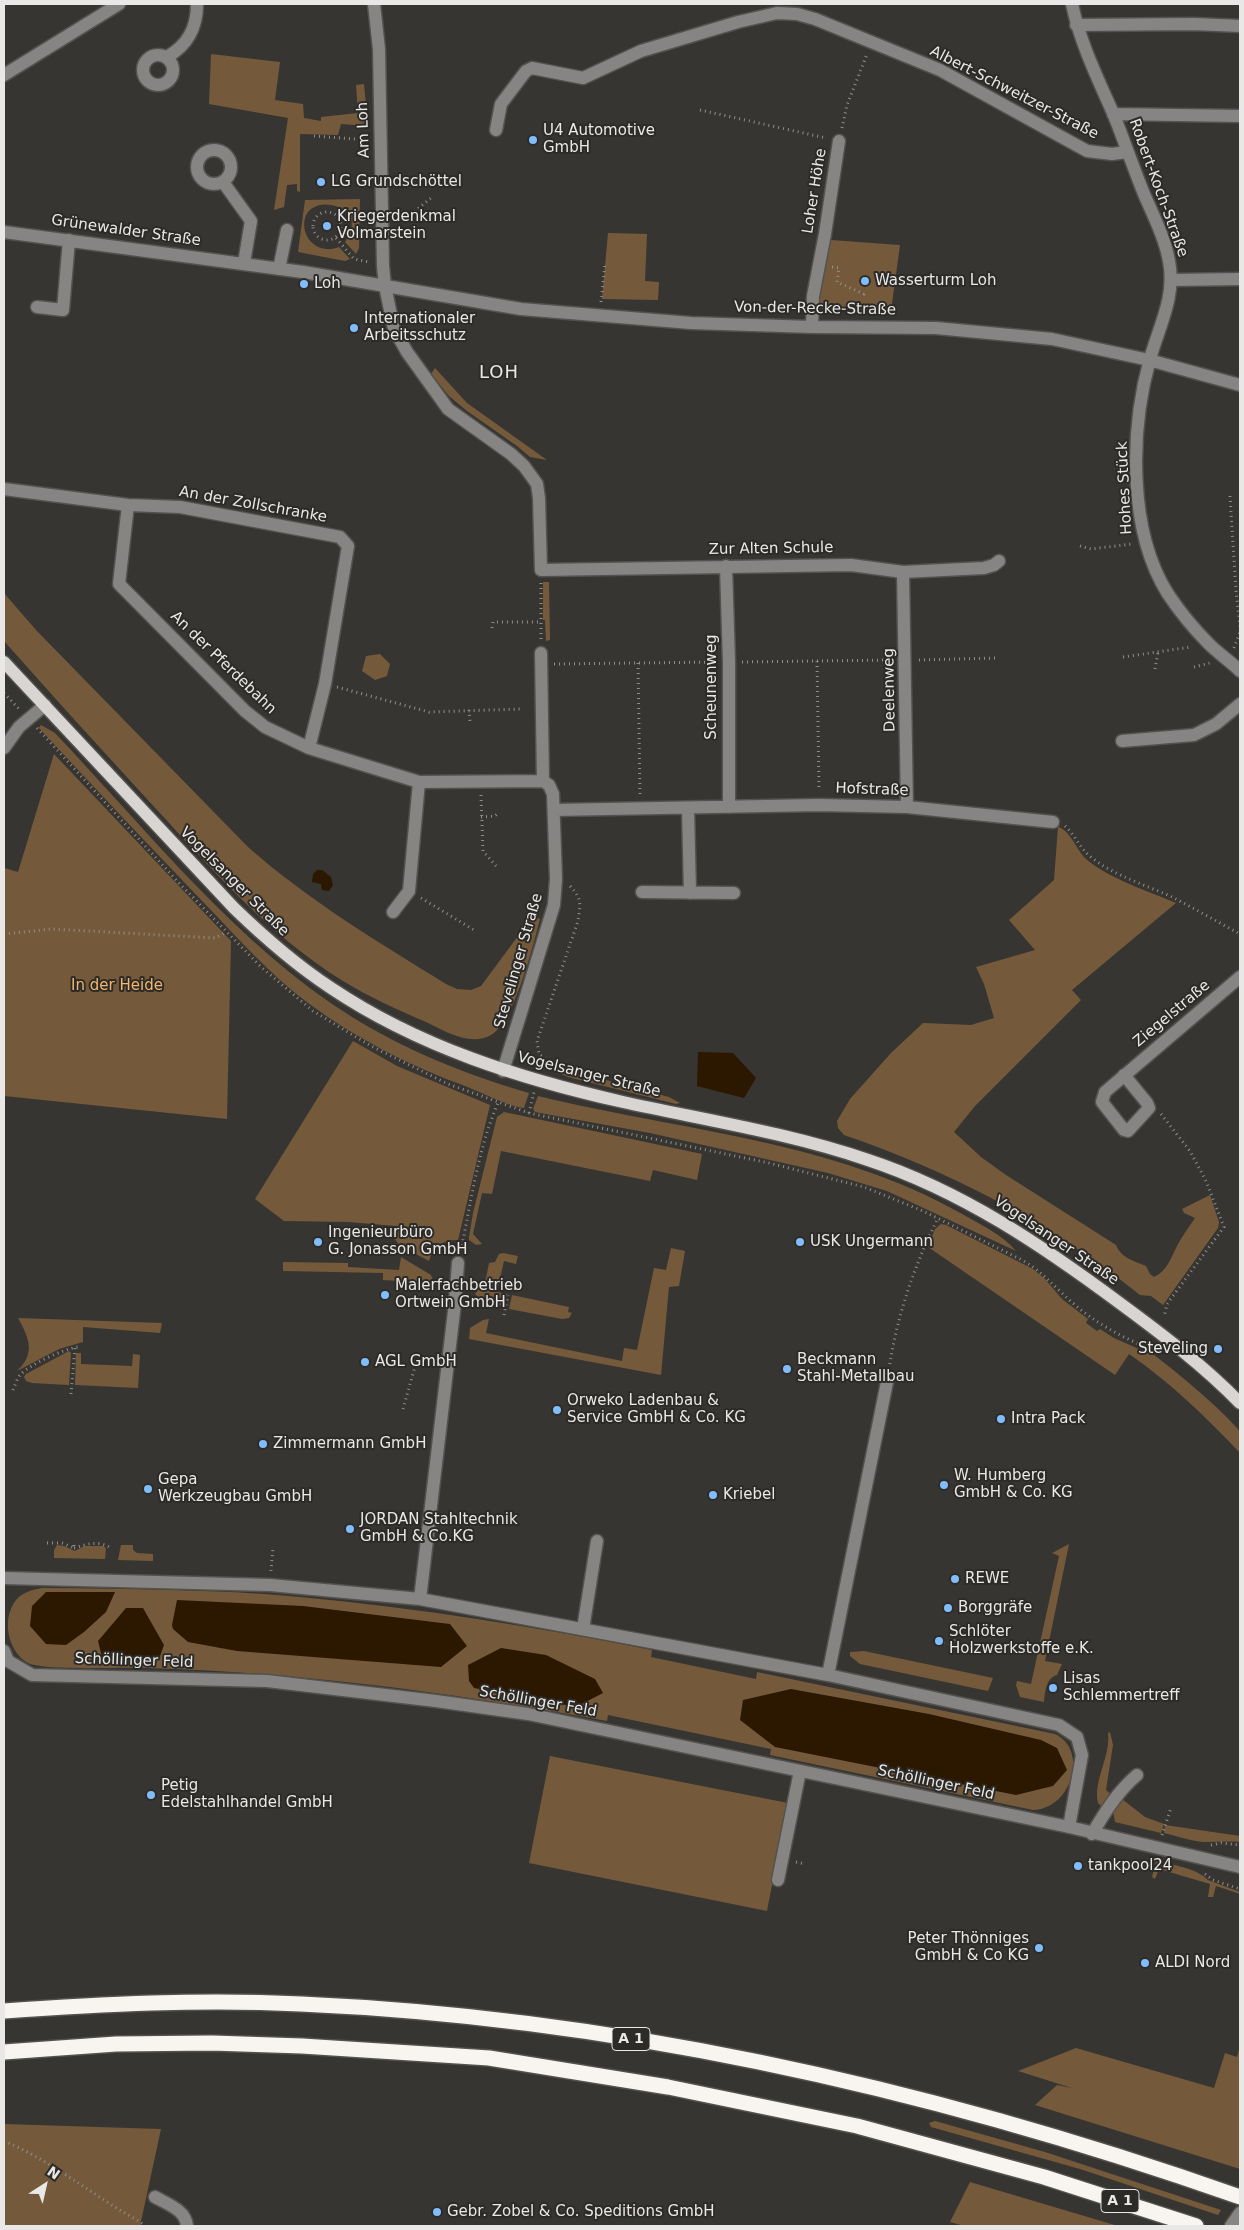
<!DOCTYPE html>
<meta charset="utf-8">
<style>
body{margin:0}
#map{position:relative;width:1244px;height:2230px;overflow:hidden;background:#373532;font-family:"DejaVu Sans",sans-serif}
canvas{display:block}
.frame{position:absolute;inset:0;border:5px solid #eae8e6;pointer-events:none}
.north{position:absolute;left:20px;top:2160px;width:50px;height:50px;-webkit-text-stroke:4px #2d2b28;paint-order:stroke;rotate:35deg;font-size:14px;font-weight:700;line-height:20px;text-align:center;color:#eae8e6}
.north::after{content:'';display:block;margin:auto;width:18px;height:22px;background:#eae8e6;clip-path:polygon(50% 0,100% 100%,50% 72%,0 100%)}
</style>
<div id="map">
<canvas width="1244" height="2230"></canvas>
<div class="frame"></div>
<div class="north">N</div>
</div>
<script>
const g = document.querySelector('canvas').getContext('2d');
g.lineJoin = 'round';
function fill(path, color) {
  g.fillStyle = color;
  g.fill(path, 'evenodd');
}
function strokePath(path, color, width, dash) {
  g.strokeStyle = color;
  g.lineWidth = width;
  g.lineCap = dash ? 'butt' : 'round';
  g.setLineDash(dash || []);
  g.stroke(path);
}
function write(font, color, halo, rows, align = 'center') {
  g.font = font + ' "DejaVu Sans",sans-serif';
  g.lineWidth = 4;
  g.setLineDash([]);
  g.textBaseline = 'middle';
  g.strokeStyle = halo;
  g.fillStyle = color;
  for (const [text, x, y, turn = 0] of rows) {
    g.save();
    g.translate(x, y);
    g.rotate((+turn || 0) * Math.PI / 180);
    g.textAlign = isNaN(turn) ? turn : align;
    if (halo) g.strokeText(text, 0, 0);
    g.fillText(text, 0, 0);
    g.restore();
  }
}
const green = new Path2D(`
 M211,54L280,62L275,100L303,104L304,118L321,121V117L358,113L356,85L364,84L368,126L341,124L338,135L300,134V192L297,191V184L287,185L284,207L274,210L288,118L209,104Z
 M360,199L359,248L356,254L345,242C375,203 296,187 305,231C309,246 325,253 339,247L350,259L345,261L298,252L305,200Z
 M608,233L647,234L645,281L659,282L658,300L602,299Z
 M831,240L900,245L891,311L825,310L821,308L819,298Z
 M435,368L467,403L547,460L530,457L517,446L467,411L449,396L431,374Z
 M543,582H549L550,640L546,641L545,620H543Z
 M4,593L36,630L248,847C308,900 378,942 446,984L457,989L471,990L481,986L521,932L527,914L540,919C533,946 514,1023 491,1035C470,1047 445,1031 426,1022C398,1010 369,997 343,981C267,934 207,864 147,799C99,747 51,694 4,641Z
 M380,654L390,664L387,676L375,680L362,671L366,656Z
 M41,725L55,733C148,831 237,945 352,1017C407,1051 467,1075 529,1093L524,1108C513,1108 478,1091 465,1086C410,1066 355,1038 308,1003C270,975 238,938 205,904C149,846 94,787 39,728Z
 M54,754L231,941L227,1119L4,1096V868L18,872Z
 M1058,827C1070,830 1076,849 1085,858C1107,878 1148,891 1176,903L1072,990L1081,1000L975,1106L954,1132L981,1157L1006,1175L1116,1245C1121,1258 1134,1261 1146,1266L1150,1274L1154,1277C1167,1271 1171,1258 1177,1246C1182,1236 1189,1227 1195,1218L1184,1213L1182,1209L1210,1195L1219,1222L1218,1228L1163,1305L1151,1296L1140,1295C1051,1223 951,1172 844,1135L838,1128L837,1121L850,1099L891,1053L923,1023L971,1025L994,1018L984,984L976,967L1035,950L1009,920L1054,880Z
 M353,1041L397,1066L490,1105L458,1240C443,1240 433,1246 429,1261L399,1245L395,1239V1226L349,1222L284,1221L255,1199Z
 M547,1064L669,1097L680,1103L676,1104L568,1077L549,1069Z
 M538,1096C681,1131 833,1140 964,1215C981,1225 1003,1235 1016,1251L887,1191L828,1173L650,1133L535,1112L533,1109Z
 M504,1112L702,1154L697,1180L653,1170L650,1181L501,1151L492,1194L482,1193L473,1234L482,1244L476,1245L469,1240V1237L473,1213L497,1117Z
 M941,1224L946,1225L1033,1269L1045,1279L1062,1299L1088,1319L1086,1323L1097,1331L1100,1329L1114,1338L1148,1353L1149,1351C1180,1375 1210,1399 1237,1428L1240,1432V1453C1206,1417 1171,1383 1129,1354L1115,1375L928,1247L935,1229Z
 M671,1248L685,1251L679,1286L669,1287L661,1375L469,1339L470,1328L483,1320L489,1319L486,1333L622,1361L624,1348L637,1350L654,1268L666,1270Z
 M503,1253L518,1256L516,1264L504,1261L497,1292L507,1294L504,1306L483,1301L475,1294L486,1278L489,1263L495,1262L499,1254Z
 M401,1257L431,1275L434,1283L383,1280V1273L283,1271V1262L348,1263V1267L399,1270Z
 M512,1295L569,1307L568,1312L572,1313L569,1318L562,1319L509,1309Z
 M18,1318L162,1323L160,1333L83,1327V1342L59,1349L17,1371C36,1353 29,1338 18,1318Z
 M69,1351L71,1353L69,1385L32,1383L26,1381L24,1377L26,1374Z
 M76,1353H81V1364L132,1366L133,1354L140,1355L138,1388L75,1385Z
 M1069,1544L1045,1661L1062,1664L1057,1675C1046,1678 1045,1692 1044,1702L1020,1697L1016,1685L1017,1681L1031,1684L1059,1556L1052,1553Z
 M57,1545L64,1546L75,1551L84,1546H104L106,1549L105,1559L54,1558V1550Z
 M121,1545H133V1550L137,1553L153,1554V1561L118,1560Z
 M42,1588C128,1589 214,1589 300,1597C419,1608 536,1627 652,1650L651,1657L756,1679L757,1672L1055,1734C1089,1750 1072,1809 1033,1810L770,1755L771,1749L608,1715L607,1721C454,1693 301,1672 145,1668C122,1667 44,1671 28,1663C8,1652 1,1619 16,1600C23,1592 32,1590 42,1588Z
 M864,1651L993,1678L988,1691L860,1664L850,1656V1652Z
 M1110,1732L1113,1745L1106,1790L1111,1794L1102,1807L1098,1803C1093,1780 1111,1756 1108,1733Z
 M550,1756L788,1803L767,1911L529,1863Z
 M1122,1799L1145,1817L1164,1824L1161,1833L1115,1822L1113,1811Z
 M1165,1825L1240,1836V1842C1228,1841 1216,1842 1204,1842C1190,1841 1177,1836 1164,1833Z
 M1156,1861C1172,1865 1197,1868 1208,1880L1240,1892V1894L1216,1886L1213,1897H1208L1210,1884L1159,1869L1155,1879L1152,1877Z
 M1240,2046V2169L1035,2105L1057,2085L1072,2088L1018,2071L1076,2048L1214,2088L1225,2053L1237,2057Z
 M935,2121L1045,2152L1221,2210L1218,2215L1080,2169L931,2127L929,2123Z
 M4,2124L161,2129L140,2226H4Z
 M970,2182L1118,2226H964L950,2222Z`);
const water = new Path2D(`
 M317,870H322L331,877L333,885L329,891L322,890L321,884L312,882L313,874Z
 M698,1052L733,1053L756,1078L744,1098L697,1086Z
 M46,1592H115L106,1612L84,1632L66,1645L46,1644L30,1626L32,1606Z
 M177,1600L303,1606L450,1624L467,1646L441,1667L237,1651L188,1642L173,1629L172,1625Z
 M126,1608H143L164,1645L159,1659L103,1661L98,1641Z
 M501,1648L546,1655L595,1679L603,1693L576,1707L474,1688L469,1681L468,1665Z
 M791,1689L929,1714L1041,1740L1057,1748L1067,1770L1053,1786L1016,1795L775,1747L740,1720L743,1700Z`);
const path = new Path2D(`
 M700,110L826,138
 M842,128L847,105L867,54
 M314,136L368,140
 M313 226a14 14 0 1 1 28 0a14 14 0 1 1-28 0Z
 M397,220L405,219L431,198
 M336,238L354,259L369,262
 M832,267L839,268L837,282L864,294L865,290
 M601,302L605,264
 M1230,496L1236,591L1240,627
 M1080,546L1091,549L1132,544
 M541,583V640
 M492,628L493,622H540
 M1234,648L1240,632
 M1123,657L1191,647
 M919,660L998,658
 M817,661L819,790
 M742,662L891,660
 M638,663L640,795
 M554,664L716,662
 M1194,667L1210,663
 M1155,669L1158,652
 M337,687L429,712L521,709
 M4,693L19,709
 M469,710L470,722
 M37,728L179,883L261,967L313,1011L371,1046L448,1084L529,1113L769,1163L864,1187L923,1211L1020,1259C1037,1268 1048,1280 1062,1293C1085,1316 1114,1334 1144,1346L1147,1341
 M481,795L483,851L496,866
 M481,817L495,816L497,814
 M1065,826C1076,836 1080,849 1092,858C1115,876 1146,885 1172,897C1195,909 1218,922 1240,934
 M421,898L474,930
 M4,934L52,929L215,938L226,932
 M542,1068L546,1060L539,1054L537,1041L578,921C580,904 583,900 570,886
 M529,1113L534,1092
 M1161,1114L1190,1151L1206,1181L1224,1227L1167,1304L1164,1317
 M461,1250C471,1202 478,1149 498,1103
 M504,1315L508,1295
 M410,1362L434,1365
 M889,1369C897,1316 914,1266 938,1218
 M13,1390C15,1385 17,1379 20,1375C30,1364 64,1349 78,1347
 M71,1394L75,1348
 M403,1409L416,1363
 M47,1543H62L74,1548V1542
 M74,1548C87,1544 98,1540 111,1548
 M271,1571L273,1547
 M939,1641L954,1645L959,1621
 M1162,1835L1171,1808
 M1211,1845L1221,1843L1240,1845
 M796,1862L805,1864
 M1205,1874L1213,1880L1240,1889
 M4,2141C52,2161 93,2196 139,2221L145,2226
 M4,2226H9`);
const minor = new Path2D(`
 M374,4L379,49L383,266L385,286L394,329L407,352L448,409L511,454L524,466L537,484L539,498L541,570L851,565L903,572L984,568L994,565L999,561
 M1072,4C1080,42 1097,77 1113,113C1124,140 1133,167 1144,194C1153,215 1165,238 1169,261C1176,297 1159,326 1150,359C1130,430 1128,531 1168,594C1180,612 1194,629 1209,644C1219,654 1230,661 1240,671
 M1076,25L1194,24L1240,26
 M143 70a15 15 0 1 1 30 0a15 15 0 1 1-30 0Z
 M167,57C188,45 197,28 197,4
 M4,75L119,4
 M1113,114L1240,116
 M496,130L501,104L526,71L532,68L583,78L641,51L738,22L777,13L797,14L815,19L940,70L1087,151L1112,154L1127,152
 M197 167a17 17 0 1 1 34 0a17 17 0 1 1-34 0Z
 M223,182L251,221L244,263
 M4,232L303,272L521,309L691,323L812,327L936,328L1052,339L1149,360L1240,385
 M279,269L287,230
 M1172,280L1240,279
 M37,307L63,310L69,240
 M812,327L813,296L825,234L839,141
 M4,489L128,505L180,507L340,537L348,546L325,684L309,748
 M128,505L119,584L245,711L265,727L309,748L419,782L543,781
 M726,566L729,662V807
 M903,572L907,807
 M1122,741L1194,735L1216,724L1240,704
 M4,748L19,727L45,705
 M688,808L690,893
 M554,810L819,805L907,807L1053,822
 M642,892L734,893
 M393,912L409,891L419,782
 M503,1071L554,905L556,879L553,794L549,785L543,781L541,653
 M1124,1075L1147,1103L1149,1108L1128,1131L1124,1130L1102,1102L1105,1092L1240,977
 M4,1578L270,1585L420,1599L828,1675L1059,1725L1077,1737L1082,1755L1069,1827
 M420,1599L455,1303L458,1263
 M583,1629L597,1541
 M4,1651L8,1661L32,1675L267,1681L436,1701L528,1714L1069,1827L1240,1867
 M828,1675L887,1382
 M1092,1834C1105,1812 1118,1791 1137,1775
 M778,1880L800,1771
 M155,2197C167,2204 186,2210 187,2226
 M1231,2226L1240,2213`);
const major = new Path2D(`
 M4,662L234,908C264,937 296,965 331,988C419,1047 521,1079 623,1102C705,1120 789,1133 868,1160C962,1191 1043,1246 1121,1304C1163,1335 1204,1366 1240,1403`);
const highway = new Path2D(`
 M4,2011C102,2004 202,1999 301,2004C621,2018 939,2091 1240,2197
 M4,2052L116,2044L212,2043L302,2046L489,2058L668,2087L857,2126L1044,2177L1196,2226`);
const markers = [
 [533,140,5,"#81bdfa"],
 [321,182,5,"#81bdfa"],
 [327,226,5,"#81bdfa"],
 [865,281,5,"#81bdfa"],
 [304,284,5,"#81bdfa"],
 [354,328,5,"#81bdfa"],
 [318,1242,5,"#81bdfa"],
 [800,1242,5,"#81bdfa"],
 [385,1295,5,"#81bdfa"],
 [1218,1349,5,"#81bdfa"],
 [365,1362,5,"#81bdfa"],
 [787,1369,5,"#81bdfa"],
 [557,1410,5,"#81bdfa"],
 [1001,1419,5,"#81bdfa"],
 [263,1444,5,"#81bdfa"],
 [944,1485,5,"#81bdfa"],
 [148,1489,5,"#81bdfa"],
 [713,1495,5,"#81bdfa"],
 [350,1529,5,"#81bdfa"],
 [955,1579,5,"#81bdfa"],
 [948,1608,5,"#81bdfa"],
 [939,1641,5,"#81bdfa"],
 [1053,1688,5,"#81bdfa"],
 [151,1795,5,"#81bdfa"],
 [1078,1866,5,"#81bdfa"],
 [1039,1948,5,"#81bdfa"],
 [1145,1963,5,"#81bdfa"],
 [437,2212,5,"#81bdfa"]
];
const shields = [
 [631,2039,38],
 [1120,2201,38]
];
const shieldNames = [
 ["A 1",631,2039],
 ["A 1",1120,2201]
];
const streetNames = [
 ["Albert-Schweitzer-Straße",1014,93,27],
 ["Am Loh",364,130,-92],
 ["Robert-Koch-Straße",1158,188,70],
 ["Loher Höhe",815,191,-81],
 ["Grünewalder Straße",126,231,8],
 ["Von-der-Recke-Straße",815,309,1],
 ["Hohes Stück",1125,488,-93],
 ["An der Zollschranke",253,505,10],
 ["Zur Alten Schule",771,549,-1],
 ["An der Pferdebahn",223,663,44],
 ["Scheunenweg",712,687,-90],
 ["Deelenweg",890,690,-91],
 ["Hofstraße",872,790,2],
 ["Vogelsanger Straße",234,882,45],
 ["Stevelinger Straße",519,961,-74],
 ["Ziegelstraße",1172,1014,-40],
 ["Vogelsanger Straße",589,1075,14],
 ["Vogelsanger Straße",1056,1241,34],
 ["Schöllinger Feld",134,1661,2],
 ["Schöllinger Feld",538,1702,10],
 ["Schöllinger Feld",936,1783,12]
];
const poiNames = [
 ["U4 Automotive",543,131],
 ["GmbH",543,148],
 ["LG Grundschöttel",331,182],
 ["Kriegerdenkmal",337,217],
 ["Volmarstein",337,234],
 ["Wasserturm Loh",875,281],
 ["Loh",314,284],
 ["Internationaler",364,319],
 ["Arbeitsschutz",364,336],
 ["Ingenieurbüro",328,1233],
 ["G. Jonasson GmbH",328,1250],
 ["USK Ungermann",810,1242],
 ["Malerfachbetrieb",395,1286],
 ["Ortwein GmbH",395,1303],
 ["Steveling",1208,1349,"right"],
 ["Beckmann",797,1360],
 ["Stahl-Metallbau",797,1377],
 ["AGL GmbH",375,1362],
 ["Orweko Ladenbau &",567,1401],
 ["Service GmbH & Co. KG",567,1418],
 ["Intra Pack",1011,1419],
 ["Zimmermann GmbH",273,1444],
 ["W. Humberg",954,1476],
 ["GmbH & Co. KG",954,1493],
 ["Gepa",158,1480],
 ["Werkzeugbau GmbH",158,1497],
 ["Kriebel",723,1495],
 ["JORDAN Stahltechnik",360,1520],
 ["GmbH & Co.KG",360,1537],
 ["REWE",965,1579],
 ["Borggräfe",958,1608],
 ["Schlöter",949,1632],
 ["Holzwerkstoffe e.K.",949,1649],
 ["Lisas",1063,1679],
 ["Schlemmertreff",1063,1696],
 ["Petig",161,1786],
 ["Edelstahlhandel GmbH",161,1803],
 ["tankpool24",1088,1866],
 ["Peter Thönniges",1029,1939,"right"],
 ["GmbH & Co KG",1029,1956,"right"],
 ["ALDI Nord",1155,1963],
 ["Gebr. Zobel & Co. Speditions GmbH",447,2212]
];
const parkNames = [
 ["In der Heide",117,986]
];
const quarterNames = [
 ["LOH",499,373]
];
fill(green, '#745a3b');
fill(water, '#2c1700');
strokePath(minor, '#54524f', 15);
strokePath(major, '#54524f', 15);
strokePath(highway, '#54524f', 18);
strokePath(path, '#918f8c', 3, [1, 4]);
strokePath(minor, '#878584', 12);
strokePath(major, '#d8d5d2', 12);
strokePath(highway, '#f8f5f1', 15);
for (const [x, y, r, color] of markers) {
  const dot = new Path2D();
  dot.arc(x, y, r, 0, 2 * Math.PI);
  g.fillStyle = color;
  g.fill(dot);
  strokePath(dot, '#2d2b28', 2);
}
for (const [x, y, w] of shields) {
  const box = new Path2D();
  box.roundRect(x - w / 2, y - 11.5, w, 23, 4);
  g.fillStyle = '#2d2b28';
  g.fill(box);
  strokePath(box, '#eae8e6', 1);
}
write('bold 14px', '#eae8e6', null, shieldNames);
write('15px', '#eae8e6', '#2d2b28', streetNames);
write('15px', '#eae8e6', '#2d2b28', poiNames, 'left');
write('15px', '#f4b66c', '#2d2b28', parkNames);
g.letterSpacing = '1px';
write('18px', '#eae8e6', '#2d2b28', quarterNames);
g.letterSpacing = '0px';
</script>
